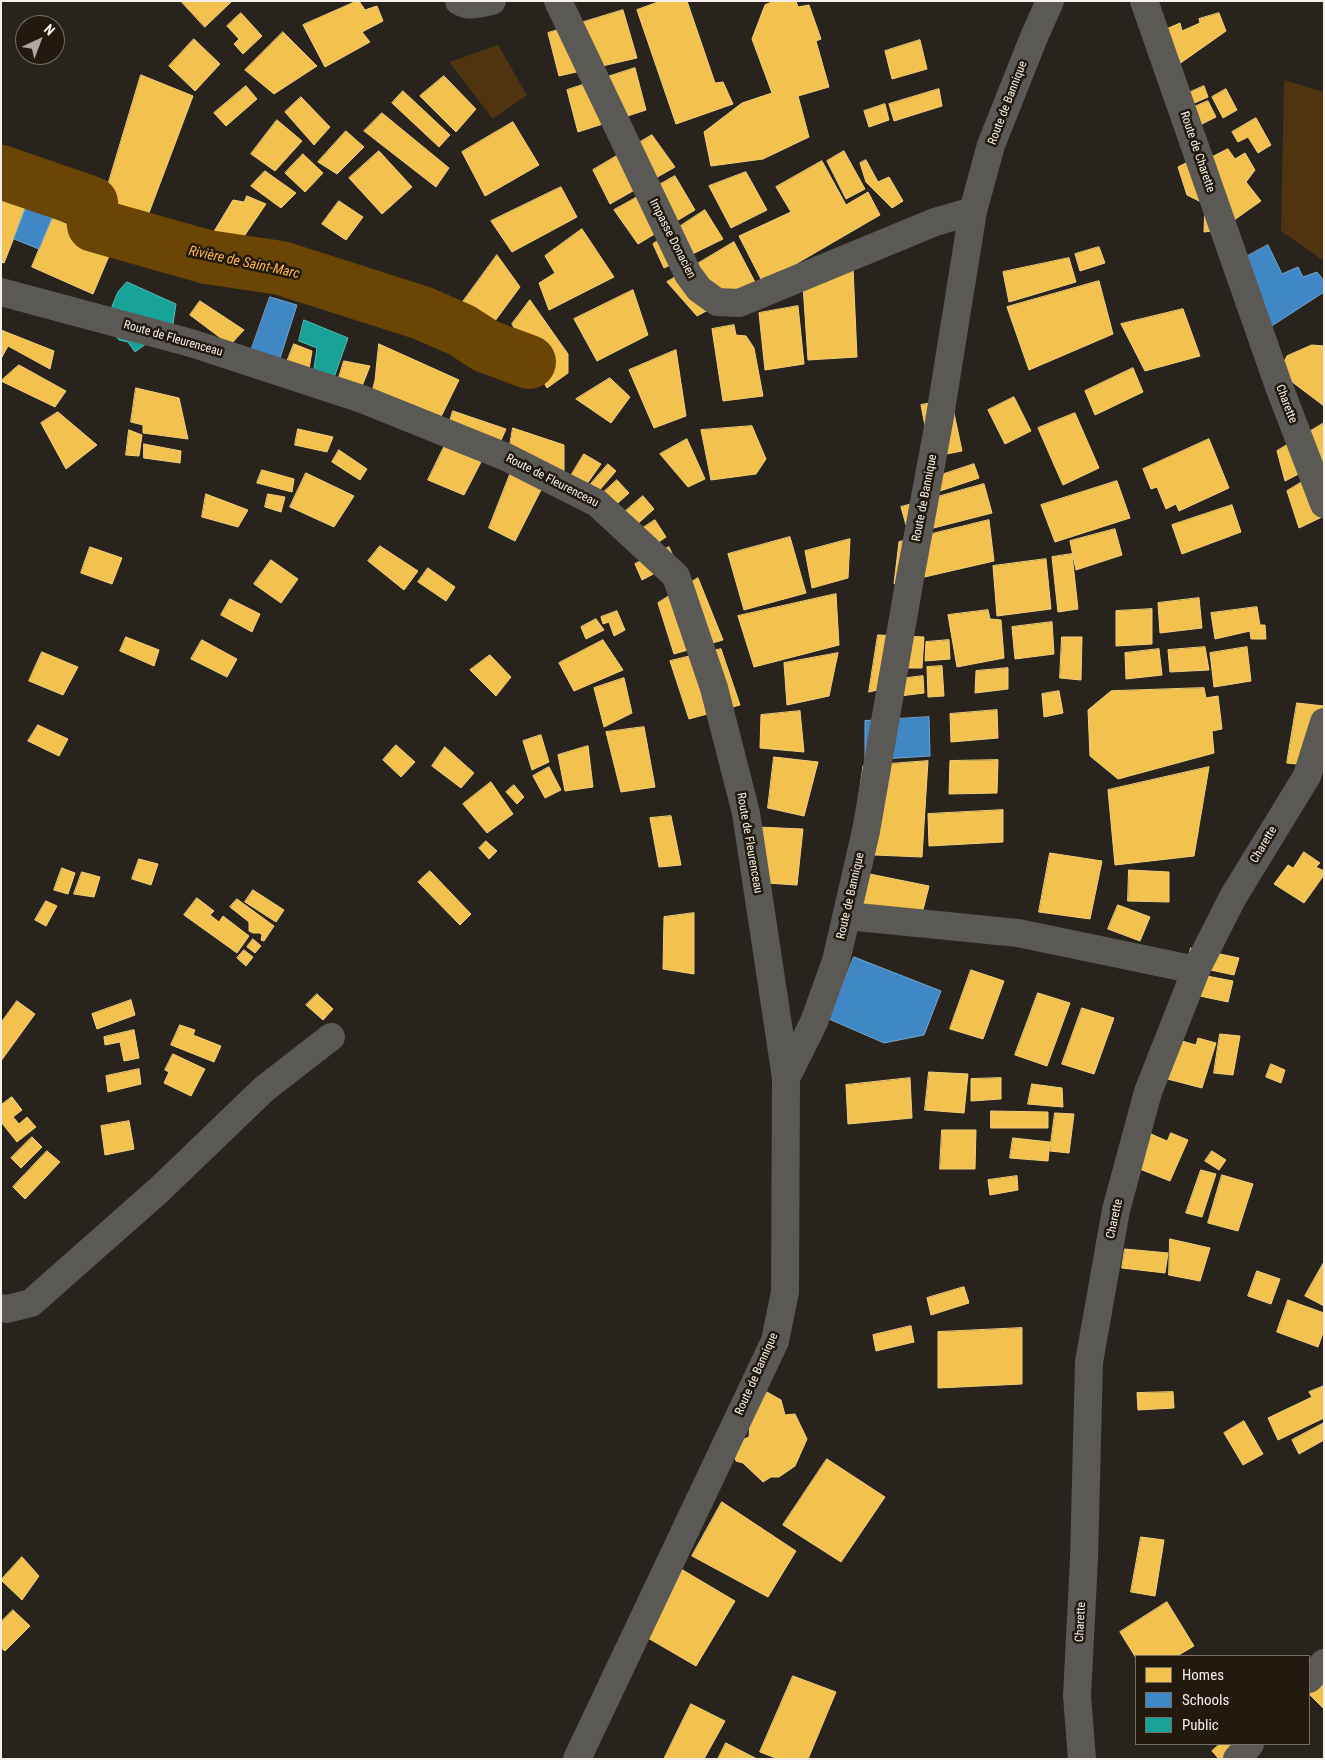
<!DOCTYPE html>
<meta charset="utf-8">
<style>
body{margin:0}
#map{position:relative;width:1325px;height:1760px;overflow:hidden;background:#28231d;font-family:"Roboto Condensed",sans-serif}
canvas{display:block}
.frame{position:absolute;inset:0;border:2px solid #f6f0e9;pointer-events:none}
.legend{position:absolute;left:1135px;top:1655px;width:175px;height:90px;box-sizing:border-box;background:#221a0f;border:1px solid #777066;margin:0;padding:6px 9px;list-style:none;font-size:15px;color:#f6f0e9}
.legend li{display:flex;align-items:center;gap:10px;height:25px}
.legend b{width:25px;border:1px solid #777066}
.north{position:absolute;left:15px;top:15px;width:50px;height:50px;box-sizing:border-box;background:#221a0f;border:1px solid #777066;border-radius:50%;rotate:43deg;font-size:14px;font-weight:700;line-height:20px;text-align:center;color:#f6f0e9}
.north::after{content:'';display:block;margin:auto;width:18px;height:22px;background:#aea8a2;clip-path:polygon(50% 0,100% 100%,50% 72%,0 100%)}
</style>
<div id="map">
<canvas width="1325" height="1760"></canvas>
<div class="frame"></div>
<ul class="legend">
<li><b style="height:14px;background:#f2c14e"></b>Homes</li>
<li><b style="height:14px;background:#3f88c5"></b>Schools</li>
<li><b style="height:14px;background:#17a398"></b>Public</li>
</ul>
<div class="north">N</div>
</div>
<script>
const g = document.querySelector('canvas').getContext('2d');
g.lineJoin = 'round';
function fill(path, color) {
  g.fillStyle = color;
  g.fill(path, 'evenodd');
}
function strokePath(path, color, width, dash) {
  g.strokeStyle = color;
  g.lineWidth = width;
  g.lineCap = dash ? 'butt' : 'round';
  g.setLineDash(dash || []);
  g.stroke(path);
}
function write(font, color, halo, rows, align = 'center') {
  g.font = font + ' "Roboto Condensed",sans-serif';
  g.lineWidth = 5;
  g.setLineDash([]);
  g.textBaseline = 'middle';
  g.strokeStyle = halo;
  g.fillStyle = color;
  for (const [text, x, y, turn = 0] of rows) {
    g.save();
    g.translate(x, y);
    g.rotate((+turn || 0) * Math.PI / 180);
    g.textAlign = isNaN(turn) ? turn : align;
    if (halo) g.strokeText(text, 0, 0);
    g.fillText(text, 0, 0);
    g.restore();
  }
}
const green = new Path2D(`
 M498,45L527,95L493,119L449,62Z
 M1284,80L1324,92V261L1281,231Z`);
const homes = new Path2D(`
 M181,1H232L205,27Z
 M357,1H359L365,10L377,6L383,21L362,32L370,42L325,67L303,25Z
 M661,1H687L715,83L723,82L733,104L676,124L637,10Z
 M775,1H796L798,7L809,5L821,39L816,41L829,87L798,96L809,137L763,159L711,166L704,132L742,103L772,93L752,39L765,5Z
 M623,10L637,58L559,76L548,33Z
 M241,13L262,36L243,54L234,44L239,39L227,26Z
 M1219,13L1226,31L1172,69L1157,33L1180,23L1182,31L1200,23L1199,19Z
 M283,32L317,66L274,94L245,70Z
 M194,39L220,64L195,91L169,66Z
 M920,40L927,69L892,79L885,51Z
 M635,68L646,110L578,132L567,90Z
 M141,75L193,96L141,234L97,222Z
 M444,76L476,109L456,132L420,96Z
 M246,86L257,99L226,126L214,113Z
 M1204,86L1208,97L1172,113L1168,102Z
 M939,89L942,106L894,121L889,104Z
 M1226,89L1237,110L1223,118L1212,97Z
 M403,91L450,135L439,147L392,103Z
 M301,97L330,127L314,145L285,112Z
 M1208,101L1216,117L1184,133L1175,115Z
 M885,104L889,120L869,127L864,111Z
 M382,113L449,168L436,187L364,131Z
 M1256,118L1271,145L1258,153L1248,137L1238,142L1232,132Z
 M277,120L302,141L275,171L251,154Z
 M513,122L539,165L485,196L462,152Z
 M346,131L364,147L337,174L318,162Z
 M652,135L675,167L610,204L593,170Z
 M1228,149L1235,159L1245,153L1255,170L1246,182L1261,201L1220,230L1204,232L1205,204L1187,195L1178,167L1209,151L1213,156Z
 M379,151L412,187L382,214L349,178Z
 M844,151L865,189L846,199L827,161Z
 M303,154L323,173L305,192L285,173Z
 M866,160L878,182L889,177L903,201L892,208L866,182L860,163Z
 M822,161L846,205L868,192L880,215L763,283L739,236L791,212L776,187Z
 M265,171L296,193L281,208L251,186Z
 M746,172L767,210L731,228L709,186Z
 M675,176L695,210L638,244L614,210Z
 M561,187L577,217L512,252L491,221Z
 M247,196L266,204L230,257L204,248L233,200L244,202Z
 M1,197L26,207L4,263L1,262Z
 M339,201L363,217L346,240L322,224Z
 M705,210L723,239L664,268L653,244Z
 M52,218L114,244L93,294L32,267Z
 M582,229L614,277L549,310L539,283L555,273L545,256Z
 M734,242L756,284L697,316L667,282Z
 M1099,247L1105,263L1080,271L1075,254Z
 M497,255L520,287L481,340L454,314Z
 M1069,258L1076,282L1009,302L1003,272Z
 M853,267L857,357L808,360L803,285Z
 M1099,281L1113,334L1029,370L1007,307Z
 M633,290L648,335L597,361L574,319Z
 M530,300L568,354V373L547,388L512,324Z
 M200,301L244,330L230,345L190,315Z
 M798,306L804,364L765,370L759,313Z
 M1183,309L1200,356L1145,371L1121,324Z
 M734,325L736,335L746,336L754,348L763,396L723,401L712,329Z
 M1,330L54,351L50,369L8,346L2,357Z
 M294,344L312,351L307,381L283,372Z
 M379,344L459,380L433,433L369,405L375,380Z
 M1312,345L1324,346V406L1283,375L1281,367L1287,356Z
 M676,350L686,416L654,428L629,370Z
 M344,361L370,366L358,396L335,391Z
 M19,365L66,391L55,407L1,381Z
 M1133,368L1143,392L1095,415L1085,391Z
 M610,378L630,397L611,423L576,399Z
 M136,388L179,398L188,439L143,433V425L131,422Z
 M1014,397L1031,431L1005,444L988,410Z
 M951,399L962,451L931,457L921,405Z
 M453,411L506,429L498,447L448,428Z
 M58,412L97,445L66,469L41,423Z
 M1075,413L1099,468L1063,485L1038,428Z
 M1324,423V461L1285,481L1277,451Z
 M752,426L766,459L756,474L711,480L701,430Z
 M513,428L564,445V481L508,456Z
 M298,429L333,437L327,452L295,445Z
 M129,430L142,435L139,456L126,455Z
 M687,439L705,479L688,487L660,454Z
 M1209,439L1229,488L1179,511L1176,504L1166,509L1157,487L1151,489L1143,469Z
 M446,443L482,460L464,495L428,480Z
 M144,444L181,451L180,463L144,458Z
 M339,450L367,469L360,480L332,462Z
 M584,454L601,464L584,488L569,479Z
 M608,464L616,471L591,500L583,493Z
 M974,464L979,478L931,494L926,480Z
 M1324,469V516L1299,528L1287,491Z
 M262,470L294,479L292,492L257,483Z
 M511,472L543,486L515,541L489,528Z
 M306,473L354,496L334,527L290,507Z
 M617,480L629,493L607,513L595,500Z
 M1117,481L1130,518L1055,542L1041,505Z
 M984,484L992,513L914,533L912,523L906,525L901,507Z
 M206,494L248,510L238,527L202,517Z
 M268,494L285,497L281,512L265,507Z
 M643,496L654,509L633,528L621,515Z
 M1232,505L1241,532L1182,554L1172,525Z
 M655,520L666,537L637,557L626,539Z
 M989,520L994,561L894,584L899,542Z
 M1115,529L1122,555L1076,570L1070,541Z
 M790,537L806,593L744,610L728,554Z
 M850,539L848,578L812,588L805,551Z
 M380,546L418,571L404,590L368,561Z
 M90,547L122,558L112,584L81,573Z
 M669,547L676,562L642,580L635,564Z
 M1072,554L1078,609L1058,612L1052,557Z
 M1046,559L1051,609L997,616L993,566Z
 M271,560L298,579L281,603L254,584Z
 M428,568L455,587L446,601L418,582Z
 M698,578L723,640L674,654L658,603Z
 M836,594L839,645L754,667L738,616Z
 M1199,598L1202,628L1160,633L1158,603Z
 M230,599L260,614L252,632L221,615Z
 M1257,607L1260,625H1265L1266,639H1251L1250,631L1215,639L1211,613Z
 M1152,609V644L1116,646V611Z
 M988,610L990,619L1001,620L1004,658L957,667L948,615Z
 M617,611L625,630L614,636L609,622L603,624L601,617Z
 M596,619L604,630L586,639L581,627Z
 M1052,622L1054,654L1015,659L1012,627Z
 M878,635L924,637L922,668H892L886,688L869,692Z
 M126,637L159,650L154,666L120,651Z
 M1062,637H1082L1081,680L1060,678Z
 M202,640L237,659L227,677L191,659Z
 M603,640L623,670L574,691L559,663Z
 M949,640L950,659L925,661L926,642Z
 M1205,647L1209,670L1170,672L1168,650Z
 M1247,647L1251,681L1214,687L1210,653Z
 M721,649L740,705L689,719L670,661Z
 M1159,649L1162,675L1126,679L1125,653Z
 M42,652L78,667L63,695L29,681Z
 M838,653L829,696L787,705L784,663Z
 M490,655L511,677L496,696L470,670Z
 M942,666L944,696L928,697L927,667Z
 M1008,668V689L975,693L976,671Z
 M923,676L924,693L892,697L891,680Z
 M624,678L632,713L604,727L594,688Z
 M1204,688L1206,698L1218,696L1222,729L1212,731L1214,753L1118,779L1090,756L1088,710L1111,691Z
 M1059,691L1063,713L1044,717L1042,694Z
 M1297,703L1324,706V767L1287,763Z
 M997,710L998,738L951,742L950,714Z
 M800,711L804,752L760,748L761,715Z
 M38,725L68,739L59,756L28,741Z
 M644,727L655,787L621,792L606,732Z
 M541,735L549,762L532,770L523,741Z
 M396,745L415,762L401,777L383,760Z
 M588,746L593,787L565,791L558,755Z
 M445,747L474,773L461,788L432,766Z
 M774,757L818,762L804,816L768,808Z
 M998,760L997,793L949,794L950,761Z
 M928,761L922,857L851,854L863,766Z
 M549,767L561,790L545,798L533,776Z
 M1209,767L1194,856L1115,865L1108,790Z
 M491,782L513,814L487,833L463,804Z
 M514,785L524,797L517,804L506,792Z
 M1003,810V842L929,846L928,814Z
 M671,816L681,865L659,867L650,818Z
 M757,827L803,829L797,885L750,882Z
 M486,841L497,851L489,859L479,848Z
 M1304,852L1320,863L1316,867L1324,871V875L1304,903L1274,884L1288,865L1293,868Z
 M1050,853L1102,861L1090,919L1039,912Z
 M139,859L158,864L151,885L132,879Z
 M62,868L75,873L68,894L54,890Z
 M850,870L929,886L919,926L840,910Z
 M1129,870L1169,872V902L1128,901Z
 M430,871L471,914L460,925L418,882Z
 M82,872L100,877L94,897L74,894Z
 M253,890L284,910L276,922L245,902Z
 M197,898L214,911L210,915L219,922L223,916L249,936L237,953L184,915Z
 M237,899L274,926L264,941L261,940L262,935L260,933H253L249,931V922L230,907Z
 M46,901L57,906L46,926L35,920Z
 M1118,905L1150,917L1140,941L1108,929Z
 M694,913V974L663,969L664,917Z
 M253,939L261,946L255,953L247,947Z
 M1191,948L1239,958L1234,975L1187,965Z
 M244,950L253,957L246,966L237,958Z
 M971,970L1004,981L983,1039L950,1029Z
 M1186,972L1233,981L1228,1002L1181,992Z
 M1038,993L1070,1003L1047,1066L1015,1055Z
 M317,994L333,1009L323,1020L306,1005Z
 M131,1000L135,1015L97,1029L92,1014Z
 M17,1001L35,1014L1,1061V1023Z
 M1082,1008L1114,1018L1094,1074L1062,1064Z
 M180,1025L195,1030L193,1035L221,1046L214,1062L171,1045Z
 M134,1030L139,1058L124,1061L120,1042L105,1045L104,1037Z
 M1220,1034L1240,1036L1233,1075L1214,1073Z
 M1171,1038L1196,1045L1198,1038L1216,1043L1202,1088L1152,1075Z
 M173,1054L205,1069L191,1096L164,1083L169,1072L165,1070Z
 M1271,1064L1285,1070L1281,1083L1266,1077Z
 M139,1069L141,1084L108,1092L106,1076Z
 M929,1072L968,1074L964,1113L925,1110Z
 M910,1078L912,1118L848,1124L846,1085Z
 M1001,1078V1099L971,1101V1079Z
 M1032,1084L1062,1088L1063,1107L1028,1104Z
 M12,1097L22,1110L13,1117L19,1124L27,1117L36,1127L17,1142L1,1122V1105Z
 M991,1111L1048,1112V1128H991Z
 M1055,1113L1074,1114L1069,1153L1050,1151Z
 M129,1121L134,1149L105,1155L101,1126Z
 M942,1130H976L975,1169H940Z
 M1171,1133L1188,1140L1170,1181L1137,1168L1151,1134L1167,1141Z
 M32,1137L42,1147L21,1168L11,1158Z
 M1013,1138L1050,1142L1048,1161L1010,1158Z
 M47,1151L60,1162L25,1199L13,1187Z
 M1212,1151L1226,1160L1219,1170L1205,1161Z
 M1201,1170L1216,1174L1202,1217L1186,1213Z
 M1222,1175L1253,1184L1238,1231L1208,1223Z
 M1017,1176L1018,1190L990,1195L988,1180Z
 M1170,1239L1210,1248L1200,1281L1169,1275Z
 M1125,1249L1168,1253L1165,1273L1122,1268Z
 M1324,1262V1306L1305,1296Z
 M1257,1271L1280,1279L1271,1304L1248,1296Z
 M964,1287L969,1303L931,1315L927,1298Z
 M1288,1300L1324,1313V1330L1318,1347L1277,1332Z
 M911,1326L914,1342L876,1351L873,1335Z
 M1022,1328V1384L938,1388V1332Z
 M1324,1386V1418L1278,1440L1268,1418L1312,1397L1309,1392Z
 M767,1392L781,1400L785,1415L795,1414L807,1439L795,1466L779,1477H771L763,1482L743,1463L736,1461L732,1444L749,1437L750,1423Z
 M1173,1392L1174,1408L1138,1410L1137,1393Z
 M1244,1421L1263,1454L1243,1465L1224,1433Z
 M1324,1423V1440L1299,1454L1292,1440Z
 M827,1459L885,1497L841,1562L783,1525Z
 M722,1502L796,1551L768,1597L692,1556Z
 M1141,1537L1164,1540L1155,1596L1131,1592Z
 M22,1557L39,1576L22,1600L1,1580Z
 M681,1569L735,1601L696,1666L641,1634Z
 M1167,1602L1194,1646L1177,1656H1136V1658L1120,1632Z
 M13,1610L30,1626L5,1651L1,1648V1622Z
 M1324,1664V1707L1323,1708L1309,1694V1678Z
 M793,1676L836,1692L808,1759H778L760,1752Z
 M691,1704L725,1721L704,1759H664Z
 M726,1743L757,1759H718Z
 M1220,1744H1258L1241,1759H1219L1212,1751Z`);
const schools = new Path2D(`
 M26,207L52,218L39,249L14,239Z
 M1268,245L1282,274L1298,267L1303,277L1317,272L1324,281V292L1264,331L1227,267Z
 M270,297L297,305L274,377L245,368Z
 M929,717L930,756L865,760V721Z
 M854,957L941,991L924,1035L884,1043L829,1019Z`);
const public = new Path2D(`
 M127,282L176,304L173,324L135,352L128,342L119,340L112,331V306L118,292Z
 M304,320L348,338L331,386L312,382L317,348L299,341Z`);
const river = new Path2D(`
 M1,172L91,203L94,225L207,257L281,268L422,313L461,330L486,346L529,362`);
const street = new Path2D(`
 M459,1C469,8 481,3 492,1
 M558,1L688,274L699,289L717,302L739,303L935,222L973,211
 M1144,1L1278,384L1324,504
 M1,292L191,343L362,399L506,457L597,503L676,576L714,688L746,813L786,1078
 M847,916L1018,933L1196,970
 M1,1308L7,1309L31,1303L159,1190L264,1089L331,1037
 M1309,1679L1324,1663
 M577,1759L775,1341L785,1292L786,1078L814,1022L836,961L866,831L910,578L939,422L973,211L991,145L1034,37L1050,1
 M1082,1759L1077,1696L1084,1559L1089,1362L1116,1210L1148,1092L1196,970L1233,897L1307,776L1324,722
 M1237,1759L1250,1744`);
const streetNames = [
 ["Route de Bannique",1008,103,-69],
 ["Route de Charette",1197,152,71],
 ["Impasse Donacien",672,239,63],
 ["Route de Fleurenceau",173,339,16],
 ["Charette",1286,404,69],
 ["Route de Fleurenceau",552,481,27],
 ["Route de Bannique",925,498,-79],
 ["Route de Fleurenceau",749,843,80],
 ["Charette",1264,845,-59],
 ["Route de Bannique",851,896,-77],
 ["Charette",1115,1219,-78],
 ["Route de Bannique",757,1374,-66],
 ["Charette",1081,1622,-87]
];
const waterNames = [
 ["Rivière de Saint-Marc",244,263,12]
];
fill(green, '#4e3510');
fill(homes, '#f2c14e');
strokePath(homes, '#f3cf7c', 1);
fill(schools, '#3f88c5');
strokePath(schools, '#76a7d0', 1);
fill(public, '#17a398');
strokePath(public, '#5abab0', 1);
strokePath(river, '#6a4503', 54);
strokePath(street, '#5b5956', 28);
write('12px', '#f6f0e9', '#221a0f', streetNames);
write('italic 14px', '#ffb64b', '#221a0f', waterNames);
</script>
